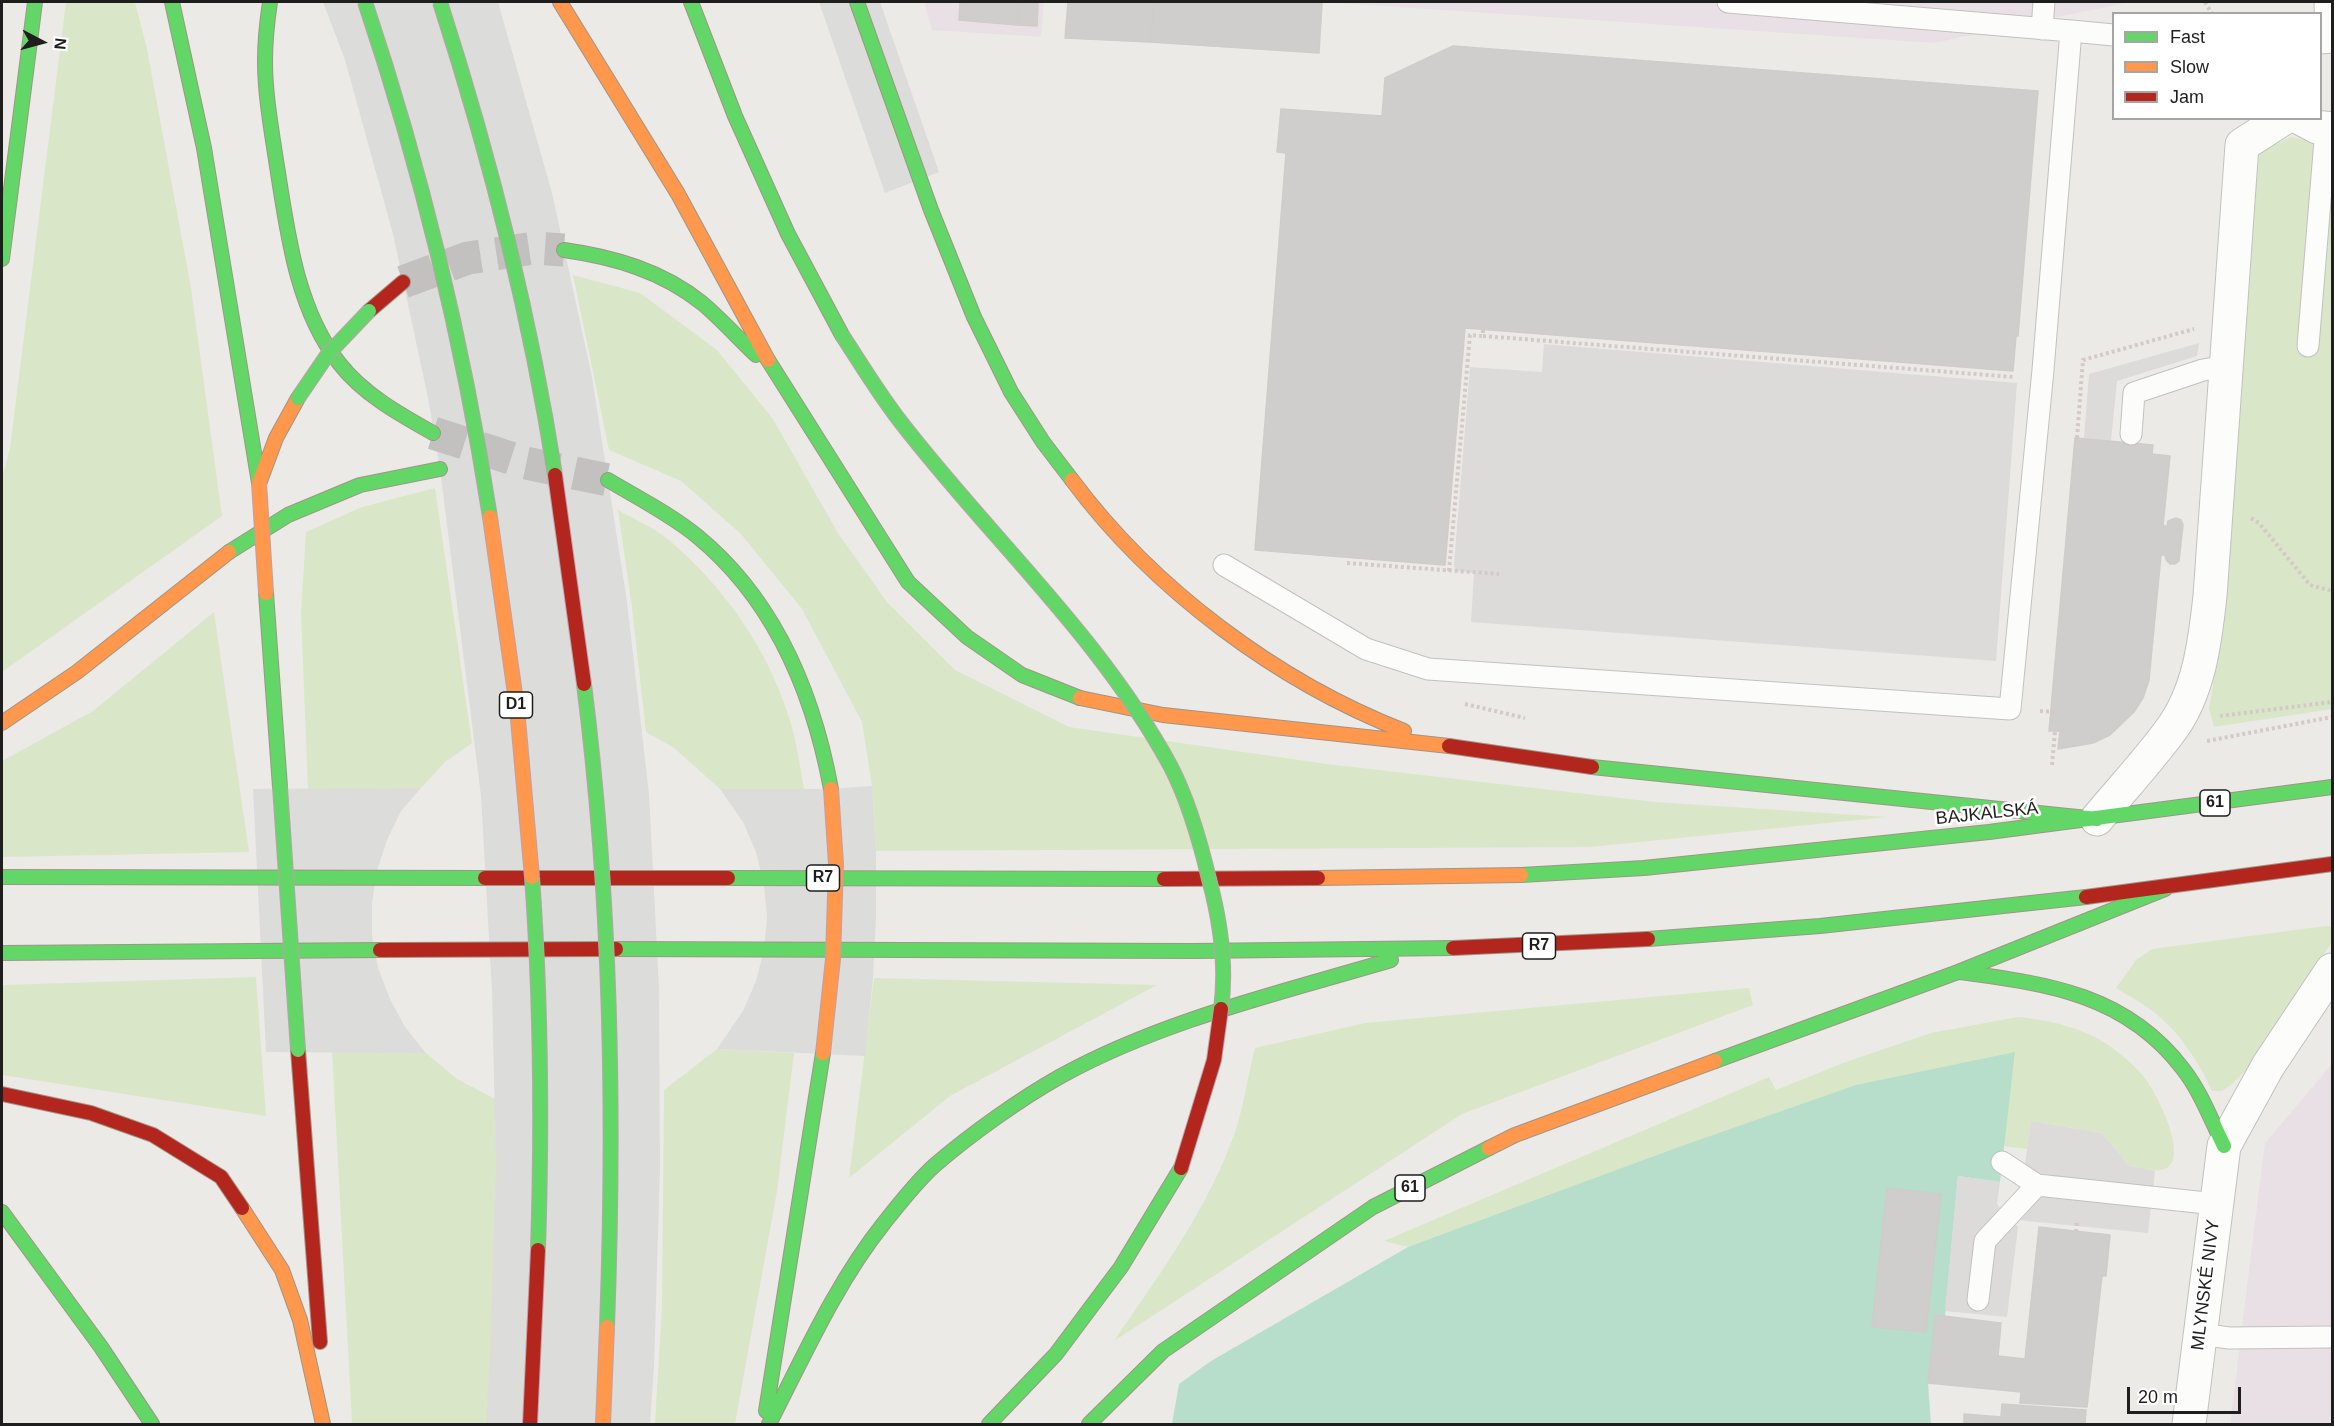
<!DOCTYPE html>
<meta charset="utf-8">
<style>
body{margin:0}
#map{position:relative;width:2334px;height:1426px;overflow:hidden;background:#eceae7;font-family:Helvetica,sans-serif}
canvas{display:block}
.frame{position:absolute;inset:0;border:3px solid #1e1e1e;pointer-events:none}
.legend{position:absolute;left:2112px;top:12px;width:210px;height:108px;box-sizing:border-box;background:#fff;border:2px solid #a5a5a5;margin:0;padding:8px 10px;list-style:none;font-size:18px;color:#1e1e1e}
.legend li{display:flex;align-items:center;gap:12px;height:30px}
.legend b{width:30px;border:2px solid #a5a5a5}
.north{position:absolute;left:12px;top:12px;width:60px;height:60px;-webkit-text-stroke:4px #fff;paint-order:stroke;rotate:96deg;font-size:16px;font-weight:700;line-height:24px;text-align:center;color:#1e1e1e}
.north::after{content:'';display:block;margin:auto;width:21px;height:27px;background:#1e1e1e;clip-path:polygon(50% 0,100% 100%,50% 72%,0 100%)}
.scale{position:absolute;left:2127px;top:1387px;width:114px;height:27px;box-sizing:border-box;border:3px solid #1e1e1e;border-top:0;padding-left:8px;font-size:18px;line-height:21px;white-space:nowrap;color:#1e1e1e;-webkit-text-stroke:4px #fff;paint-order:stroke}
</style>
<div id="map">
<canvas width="2334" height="1426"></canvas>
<div class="frame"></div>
<ul class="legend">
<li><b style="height:8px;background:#63d668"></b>Fast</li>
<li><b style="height:8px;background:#ff974d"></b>Slow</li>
<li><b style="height:8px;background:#b3261e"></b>Jam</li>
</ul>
<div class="north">N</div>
<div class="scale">20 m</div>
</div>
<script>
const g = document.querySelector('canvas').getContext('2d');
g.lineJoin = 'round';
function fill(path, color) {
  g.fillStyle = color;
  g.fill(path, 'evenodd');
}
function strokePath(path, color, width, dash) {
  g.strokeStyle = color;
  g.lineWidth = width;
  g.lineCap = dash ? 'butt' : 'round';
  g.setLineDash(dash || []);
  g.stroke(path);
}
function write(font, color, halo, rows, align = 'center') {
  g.font = font + ' Helvetica,sans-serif';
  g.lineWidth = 5;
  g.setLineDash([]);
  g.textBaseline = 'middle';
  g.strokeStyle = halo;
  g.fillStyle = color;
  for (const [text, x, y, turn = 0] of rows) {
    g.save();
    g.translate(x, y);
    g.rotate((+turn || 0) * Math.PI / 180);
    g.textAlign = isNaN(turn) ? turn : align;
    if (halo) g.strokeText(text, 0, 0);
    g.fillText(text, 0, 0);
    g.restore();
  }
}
const industrial = new Path2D(`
 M924,2H1044L1041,37L932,30Z
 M1068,2H2130L1934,43L1323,2L1319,53L1065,38Z
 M2332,1064V1424H2230L2265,1143Z`);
const grass = new Path2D(`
 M66,2H135L147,49L191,288L222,516L2,672V478L10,448Z
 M2291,137L2332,146V709L2214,727L2209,709L2219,649L2259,152Z
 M573,275L640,293L717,350L773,419L838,533L887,602L955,670L1069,727L1327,764L1655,802L1887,817L1590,847L876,851L872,786L862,722L802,609L741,534L681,481L609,450Z
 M435,488L472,743L445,762L421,788L308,790L301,614L306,532L362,507Z
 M618,510C634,519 654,528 669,540C725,588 769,650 790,721C797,743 800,767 804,789H720L674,748L646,732L632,608Z
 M214,612L249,852L2,857V761L93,711Z
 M2326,926L2332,927V942L2248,1068L2231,1085L2222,1091H2212C2199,1062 2180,1033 2155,1013C2143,1003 2128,996 2116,988L2136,960L2152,949Z
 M256,977L266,1116L2,1075V985Z
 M874,978L1157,985L950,1096L849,1178Z
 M1749,988L1753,1005L1462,1114L1114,1341C1159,1275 1208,1209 1235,1132C1244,1105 1248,1075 1255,1048L1365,1023Z
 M2018,1017C2050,1020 2084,1028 2110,1046C2123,1056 2137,1067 2147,1081C2157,1095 2190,1158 2165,1169C2154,1173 2140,1168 2129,1166L2102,1133L2031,1121L2027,1149L2003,1146L2015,1053L1408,1247L1384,1241L1769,1077L1776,1090L1843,1063L1931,1033Z
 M717,1049L794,1053L777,1191L735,1424H655L662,1305L664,1090Z
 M332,1051L426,1053L457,1079L499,1101L492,1344L487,1424H352Z`);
const pitch = new Path2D(`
 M2015,1052L2000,1182L1958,1176L1945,1316L1928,1383L1931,1424H1172L1179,1384L1211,1361L1408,1247L1676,1148L1856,1085Z`);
const parking = new Path2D(`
 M2199,343L2197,356L2117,381L2111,441L2084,438L2089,374Z
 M1544,344L2017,383L1996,661L1471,622L1474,573L1456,571L1454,564L1470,367L1542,372Z
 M2031,1121L2102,1133L2129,1166L2155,1171L2148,1233L2017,1220Z
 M1958,1176L2000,1182L1997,1204L2018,1227L2007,1317L1945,1311Z`);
const pier = new Path2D(`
 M323,2H498L552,193L592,377L627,602L649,794L659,988L660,1168L654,1366L650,1424H486L490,1356L496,1166L492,991L481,796L473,732L440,469L428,398L393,234L345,60Z
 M819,2H880L939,172L885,193Z
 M872,786L876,851V918L873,978L865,1056L717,1049L743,1011L756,981L764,950L767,917L764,884L756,852L743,822L720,789H831Z
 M421,788L401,811L387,840L377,871L372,903V936L378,968L390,999L405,1027L426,1053L266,1052L253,789Z`);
const building = new Path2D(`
 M960,2H1019L1017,25L959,20Z
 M1019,2H1038L1037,26L1017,25Z
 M1068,2H1154L1151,42L1065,38Z
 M1154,2H1322L1319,53L1151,42Z
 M1453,46L2038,91L2018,336H2016L2013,371L1465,328L1445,565L1255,550L1286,153L1277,152L1281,109L1382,116L1385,78Z
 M2075,438L2153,445L2152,454L2170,456L2163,526H2167L2168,521L2176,518L2181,520L2183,525L2179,561L2175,564H2170L2166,560L2165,555H2161L2149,680L2143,698L2134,712L2110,735L2093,743L2058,749L2060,731H2049Z
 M1887,1188L1941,1194L1926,1332L1872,1327Z
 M2039,1227L2110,1235L2106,1276H2102L2087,1407L2020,1403L2021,1392L1928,1383L1935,1315L2001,1323L1998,1356L2025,1359Z
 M2002,1404L2086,1410L2085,1424H1964V1414L2001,1417Z`);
const highwayTunnel = new Path2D(`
 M403,282L468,258L534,248L564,250
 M433,433L526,463L608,480`);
const path = new Path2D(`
 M2205,2L2212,14
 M1483,330V336L2014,377
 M2077,438L2083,360L2194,329
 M2251,518L2259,523L2310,585L2332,591
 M1347,563L1499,574
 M1449,571L1470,335L1483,336
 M1465,704L1525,718
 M2040,711L2056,712
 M2220,716L2332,702
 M2207,741L2332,717
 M2052,765L2055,731
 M2076,1232L2077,1220`);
const lane = new Path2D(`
 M1728,2L2071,31
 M2325,2L2326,36
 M2042,29L2044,2
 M2308,346L2326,128
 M2131,434L2134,393L2203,370L2227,366
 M1224,565L1366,649L1428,669L2010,709L2043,370L2071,31L2114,35
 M2002,1162L2037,1185L2216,1204
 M1978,1300L1985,1241L2037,1185
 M2200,1334L2229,1338L2332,1337`);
const street = new Path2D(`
 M2320,37L2332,36
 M2300,118L2317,127L2332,129
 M2097,819C2121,790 2148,761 2170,731C2199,693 2205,642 2210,596L2242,145L2284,118
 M2189,1424L2224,1146L2268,1066L2332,970`);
const fast = new Path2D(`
 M172,2L204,148L259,483
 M270,2C267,22 265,41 265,61C265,94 271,127 276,160C287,228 295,307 339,363C363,394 399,414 433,433
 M691,2L735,116L788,234L842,335
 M857,2L931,210L974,317L1011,392L1043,442L1072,480
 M564,250C614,257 662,271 702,303C721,319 738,338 756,355
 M2,259L35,2
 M768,360L908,582L967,637L1022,675L1080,698
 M608,480C638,498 670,514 697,536C775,600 813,692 831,789
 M229,552L288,515L360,485L440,469
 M266,593L280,787
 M1592,767L2097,819
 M1644,868L1989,832L2332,787
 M1521,875L1644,868
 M2,877L485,878
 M728,878L1164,879
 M1648,939L1820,926L2086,897
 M616,949L1193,951L1453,948
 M2,953L380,950
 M1960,972C2048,984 2126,994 2183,1069C2201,1092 2211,1120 2224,1146
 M1715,1061L1958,972L2165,889
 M2,1212L101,1347L152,1424
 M766,1411L823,1053
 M769,1424C804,1356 836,1283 884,1223C899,1204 917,1181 935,1165C971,1134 1020,1099 1061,1076C1163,1020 1280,993 1391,960
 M989,1424L1056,1354L1121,1267L1181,1168
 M1089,1424L1163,1351L1373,1207L1489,1148`);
const slow = new Path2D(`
 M560,2L678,194L768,360
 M1072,480C1153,589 1278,682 1404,731
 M260,481L276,438L298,398
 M1080,698L1163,715L1449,746
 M2,723L77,672L229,552
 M1318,878L1521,875
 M1489,1148L1515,1135L1715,1061
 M242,1208L282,1270L300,1320L323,1424`);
const jam = new Path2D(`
 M369,311L403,282
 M1449,746L1592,767
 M485,878H728
 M1164,879L1318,878
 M2086,897L2332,864
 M1453,948L1648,939
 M380,950L616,949
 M298,1050L320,1342
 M2,1094L91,1113L153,1135L221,1177L242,1208`);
const fastBridge = new Path2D(`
 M365,2C421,169 463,343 490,517
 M440,2C490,157 530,315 555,475
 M842,335C861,364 879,394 900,421C990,538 1101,637 1171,767C1189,802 1200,841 1209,879C1220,920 1227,966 1221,1009
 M298,398L328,354L369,311
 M584,684C611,899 615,1111 607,1327
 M280,787L298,1050
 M532,877C541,1001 542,1126 538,1250`);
const slowBridge = new Path2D(`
 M259,483L266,593
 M490,517L517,708L532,877
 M823,1053L833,959L836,864L831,789
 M603,1424L607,1327`);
const jamBridge = new Path2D(`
 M555,475L584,684
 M1181,1168L1214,1060L1221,1009
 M530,1424L538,1250`);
const shields = [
 [516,705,33],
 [2215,803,30],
 [823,878,33],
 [1539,946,33],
 [1410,1188,30]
];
const shieldNames = [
 ["D1",516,705],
 ["61",2215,803],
 ["R7",823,878],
 ["R7",1539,946],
 ["61",1410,1188]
];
const streetNames = [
 ["BAJKALSKÁ",1987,814,-6],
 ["MLYNSKÉ NIVY",2206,1285,-83]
];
fill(industrial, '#e9e0e5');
fill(grass, '#dae6c8');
fill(pitch, '#b6decb');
fill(parking, '#dcdbda');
fill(pier, '#dcdcda');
fill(building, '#d0cecc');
strokePath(building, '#cfccc9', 1.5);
strokePath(highwayTunnel, '#c3c1bf', 33, [33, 16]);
strokePath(lane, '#c2c1bf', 23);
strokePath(street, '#c2c1bf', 35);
strokePath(fast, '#a09586', 16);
strokePath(slow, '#a09586', 16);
strokePath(jam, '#a09586', 16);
strokePath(path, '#d5c9c7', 4, [3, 3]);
strokePath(lane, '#fcfcfb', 21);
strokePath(street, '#fcfcfb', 33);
strokePath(fast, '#63d668', 14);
strokePath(slow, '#ff974d', 14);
strokePath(jam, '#b3261e', 14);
strokePath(fastBridge, '#bea1ab', 16, []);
strokePath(slowBridge, '#bea1ab', 16, []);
strokePath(jamBridge, '#bea1ab', 16, []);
strokePath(fastBridge, '#63d668', 14);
strokePath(slowBridge, '#ff974d', 14);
strokePath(jamBridge, '#b3261e', 14);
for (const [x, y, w] of shields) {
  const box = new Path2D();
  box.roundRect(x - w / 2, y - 13, w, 26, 4.5);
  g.fillStyle = '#fff';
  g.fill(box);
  strokePath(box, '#1e1e1e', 1.5);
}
write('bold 16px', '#1e1e1e', null, shieldNames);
write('18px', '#1e1e1e', '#fff', streetNames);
</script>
